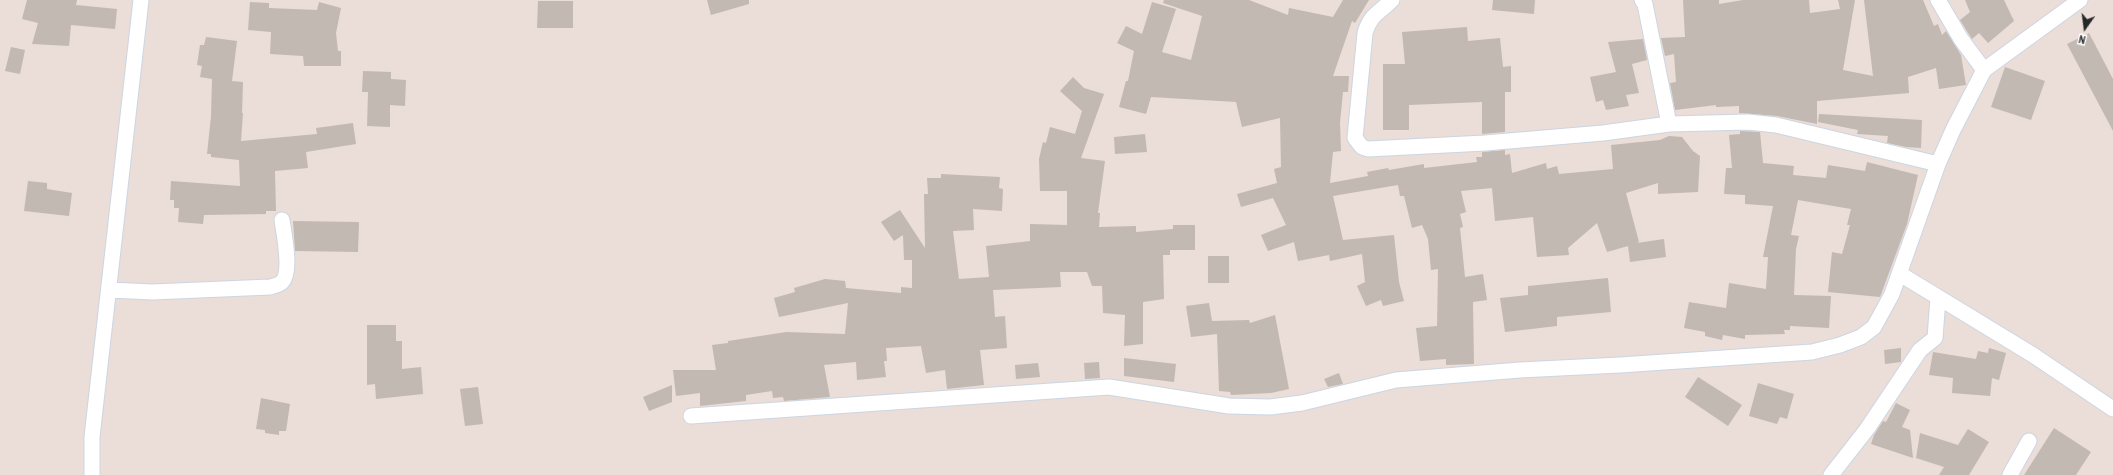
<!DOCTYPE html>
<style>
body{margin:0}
#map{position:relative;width:2113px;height:475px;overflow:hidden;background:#ebddd7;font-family:"Archivo Narrow",sans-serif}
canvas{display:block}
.north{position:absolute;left:2065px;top:8px;width:40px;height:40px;-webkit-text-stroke:3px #fff;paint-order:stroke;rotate:194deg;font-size:11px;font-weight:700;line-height:16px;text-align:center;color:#272727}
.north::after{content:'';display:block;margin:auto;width:14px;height:18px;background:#272727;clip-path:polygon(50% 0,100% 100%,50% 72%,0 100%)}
</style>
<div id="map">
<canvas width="2113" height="475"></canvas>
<div class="north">N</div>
</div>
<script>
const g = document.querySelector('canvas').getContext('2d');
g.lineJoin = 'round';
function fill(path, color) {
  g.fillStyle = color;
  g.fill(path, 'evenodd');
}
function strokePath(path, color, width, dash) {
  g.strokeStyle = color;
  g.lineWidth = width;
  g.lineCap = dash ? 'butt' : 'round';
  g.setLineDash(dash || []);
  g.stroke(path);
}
const building = new Path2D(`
 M27,0H77L76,5L117,9L115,29L71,25L69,46L32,44L38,23L22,19Z
 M707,0H749V4L711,15Z
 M1164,0H1249L1288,15L1289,8L1333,17L1343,0H1369L1355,23L1352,21L1333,76H1349L1348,92H1343L1340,123L1341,151L1333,152L1330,183L1368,176L1367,172L1388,168L1389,170L1424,164V168L1477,162L1476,157H1482V152L1505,150V155L1510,154L1512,173L1546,163L1547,169L1557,166L1559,174L1613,169L1611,145L1660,140L1669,136L1682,137L1693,151L1700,156L1698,192L1658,194V183L1626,193L1639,242L1637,243L1664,239L1666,257L1630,262L1628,246L1607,252L1597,223L1568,248L1569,255L1537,257L1533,217L1495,221L1492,188L1461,191L1466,212L1460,214L1463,227L1460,228L1465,277L1483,274L1487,300L1473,302L1474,364L1446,365V359L1420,361L1416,328L1437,326L1438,269L1431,270L1428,239L1422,225L1412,228L1404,196H1400L1398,185L1333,196L1343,240L1394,235L1399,282L1404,301L1383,306L1381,300L1366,306L1357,286L1365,282L1362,254L1330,261L1329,255L1298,261L1294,242L1268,251L1261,235L1286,225L1273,198L1241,207L1237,194L1277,183L1274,169L1281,167L1280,118L1242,127L1236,102L1151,97L1146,114L1119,107L1126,81H1128L1134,51L1117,43L1126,26L1142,34L1152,2L1176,9L1162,52L1191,60L1202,16L1163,3Z
 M1493,0H1535L1534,14L1492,10Z
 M1683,0H1719V4L1743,0H1809L1810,13L1840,9L1838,0H1855L1843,70L1873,76L1864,0H1923L1934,26L1938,24L1942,35L1946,31L1961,55L1966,85L1939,89L1936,68L1908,77L1909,93L1817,101V124L1777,116L1739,113V106L1716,107V105L1675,110L1670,83L1676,82L1674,54L1665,56L1661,38L1685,37Z
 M1965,0H2004L2014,21L1988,43L1979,33L1972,39L1960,20L1970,12Z
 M538,1H573V28H537Z
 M250,2L269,3V8L317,10L319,2L341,8L336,33L338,51H341V66H304L303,56L270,54L271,32L248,30Z
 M1467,27L1468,41L1500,38L1503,67L1511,66V92H1505V132L1482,134V102L1409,105V130H1383V64H1405L1402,32Z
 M2089,33L2113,79V131L2067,44Z
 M206,37L237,41L232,81L243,82L242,113H243L241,141L317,134L316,128L353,123L356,144L306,152L308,168L275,171L276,211H266V214L204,215L203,224L178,222L179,208H174V200H170L171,181L240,186L239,160L211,157V154H207L211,116L212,79L200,77L202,66L197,65L200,45H204Z
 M1643,39L1647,60L1632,64L1639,93L1626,95L1629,106L1606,110L1603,100L1596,102L1590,77L1616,72L1608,42Z
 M11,47L25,50L20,74L5,71Z
 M2005,67L2045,81L2031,120L1991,107Z
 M363,71L391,72V79L406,80L405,106L390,105V127L367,126L368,92H362Z
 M1073,77L1084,88L1104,94L1081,158L1105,161L1098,213H1100L1099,227L1136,226V232L1173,229V225H1195V250H1170V255H1163L1164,299L1143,302V344L1124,346L1125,315L1103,313L1102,286H1092L1087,272H1060L1061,287L993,290L995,317L1005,316L1007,348L980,350L984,385L947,389L945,370L926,373L921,346L886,348L887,361H884L886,377L857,380L856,362L824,365L830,397L784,401L783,397L773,398L772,391L746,395V401L700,406V393L676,396L673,370H716L712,345L728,343V341L786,332L845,334L848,303L779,317L774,298L795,292L794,288L825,279L845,281L846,288L901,293V287L912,288V260H904L903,235L894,241L881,222L900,210L925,248L924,194H928L927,178H941V174L1000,177L999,188L1003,189L1002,211L973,209L974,230L953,231L959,279L989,277L986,246L1030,241V224L1067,225V191H1040L1039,159L1043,142L1046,143L1050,127L1075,134L1082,111L1060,91Z
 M1819,114L1922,120L1921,148L1906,147L1887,143L1888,136L1857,134L1858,130L1818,122Z
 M1740,131L1760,132L1763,163L1794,166L1793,175L1826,178L1828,165L1865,171L1867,162L1918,175L1907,224L1880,297L1828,292L1832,252L1842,254L1850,225H1847L1851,209L1798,200L1791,235L1799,236L1796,249L1794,295L1831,296L1829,328L1790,326V330H1784L1785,334L1745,335V339L1723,335L1722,340L1705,336V332L1684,328L1689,302L1726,308L1729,283L1766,289L1768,257H1763L1773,206L1745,204V195L1724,194L1726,168H1732L1729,135L1740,134Z
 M1145,134L1147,152L1115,154L1114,137Z
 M28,181L47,183V189L72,193L69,216L24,211Z
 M293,221L359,222L358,252L295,251Z
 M1208,256H1229V283H1208Z
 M1608,278L1611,312L1557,317V326L1505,332L1500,298L1528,295V286Z
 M1209,303L1212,321L1249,320L1250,323L1275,315L1289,389L1271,393L1231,395L1230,392L1219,391L1217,334L1191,337L1186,306Z
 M367,325H396V341H402V369L421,367L423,394L376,399L375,384L367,385Z
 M1901,348V362L1885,364L1884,350Z
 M1989,348L2006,353L1999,380L1992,378L1990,396L1952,393L1953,378L1929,375L1933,352L1976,359L1978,351L1988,353Z
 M1124,358L1176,364L1174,382L1124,376Z
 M1099,362L1100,378L1085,379L1084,363Z
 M1038,363L1040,377L1016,379L1015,365Z
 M1339,373L1343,384L1328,387L1324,379Z
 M1698,377L1742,405L1728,426L1685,397Z
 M1758,383L1794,394L1787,419L1780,417L1777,424L1749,416Z
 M672,385V402L649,411L643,397Z
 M478,387L483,424L465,426L460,389Z
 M261,398L290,404L286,431H279V435L265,433V430L256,429Z
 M1896,403L1910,410L1902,427L1910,430L1913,458L1871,444L1874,435L1883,421L1886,422Z
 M2054,428L2091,452L2076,475H2024Z
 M1968,429L1989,442L1969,475H1939L1944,467L1916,458L1920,433L1958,445Z`);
const street = new Path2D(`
 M1392,0C1379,13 1370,15 1365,33L1355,138L1362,147L1368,149L1485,143L1603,133L1669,124L1748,122L1776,125L1938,164
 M1642,0L1645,4L1669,124
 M1938,0L1961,39L1984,70
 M1900,274L2033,355L2113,409
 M110,290L152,292L270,287C274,286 279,285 282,282C292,272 284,234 282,220
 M691,416L1109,387L1229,406L1270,407L1302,403L1396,380L1520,370L1620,365L1812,352L1840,345L1861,337L1874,327L1892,294L1938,164L1953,130L1984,70L2080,0
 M92,475V437L141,0
 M1831,475L1867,429L1920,350L1935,338L1938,298
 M2010,475L2029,441`);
fill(building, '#c2b9b3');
strokePath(street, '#ccd6e2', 17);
strokePath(street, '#fff', 15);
</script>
